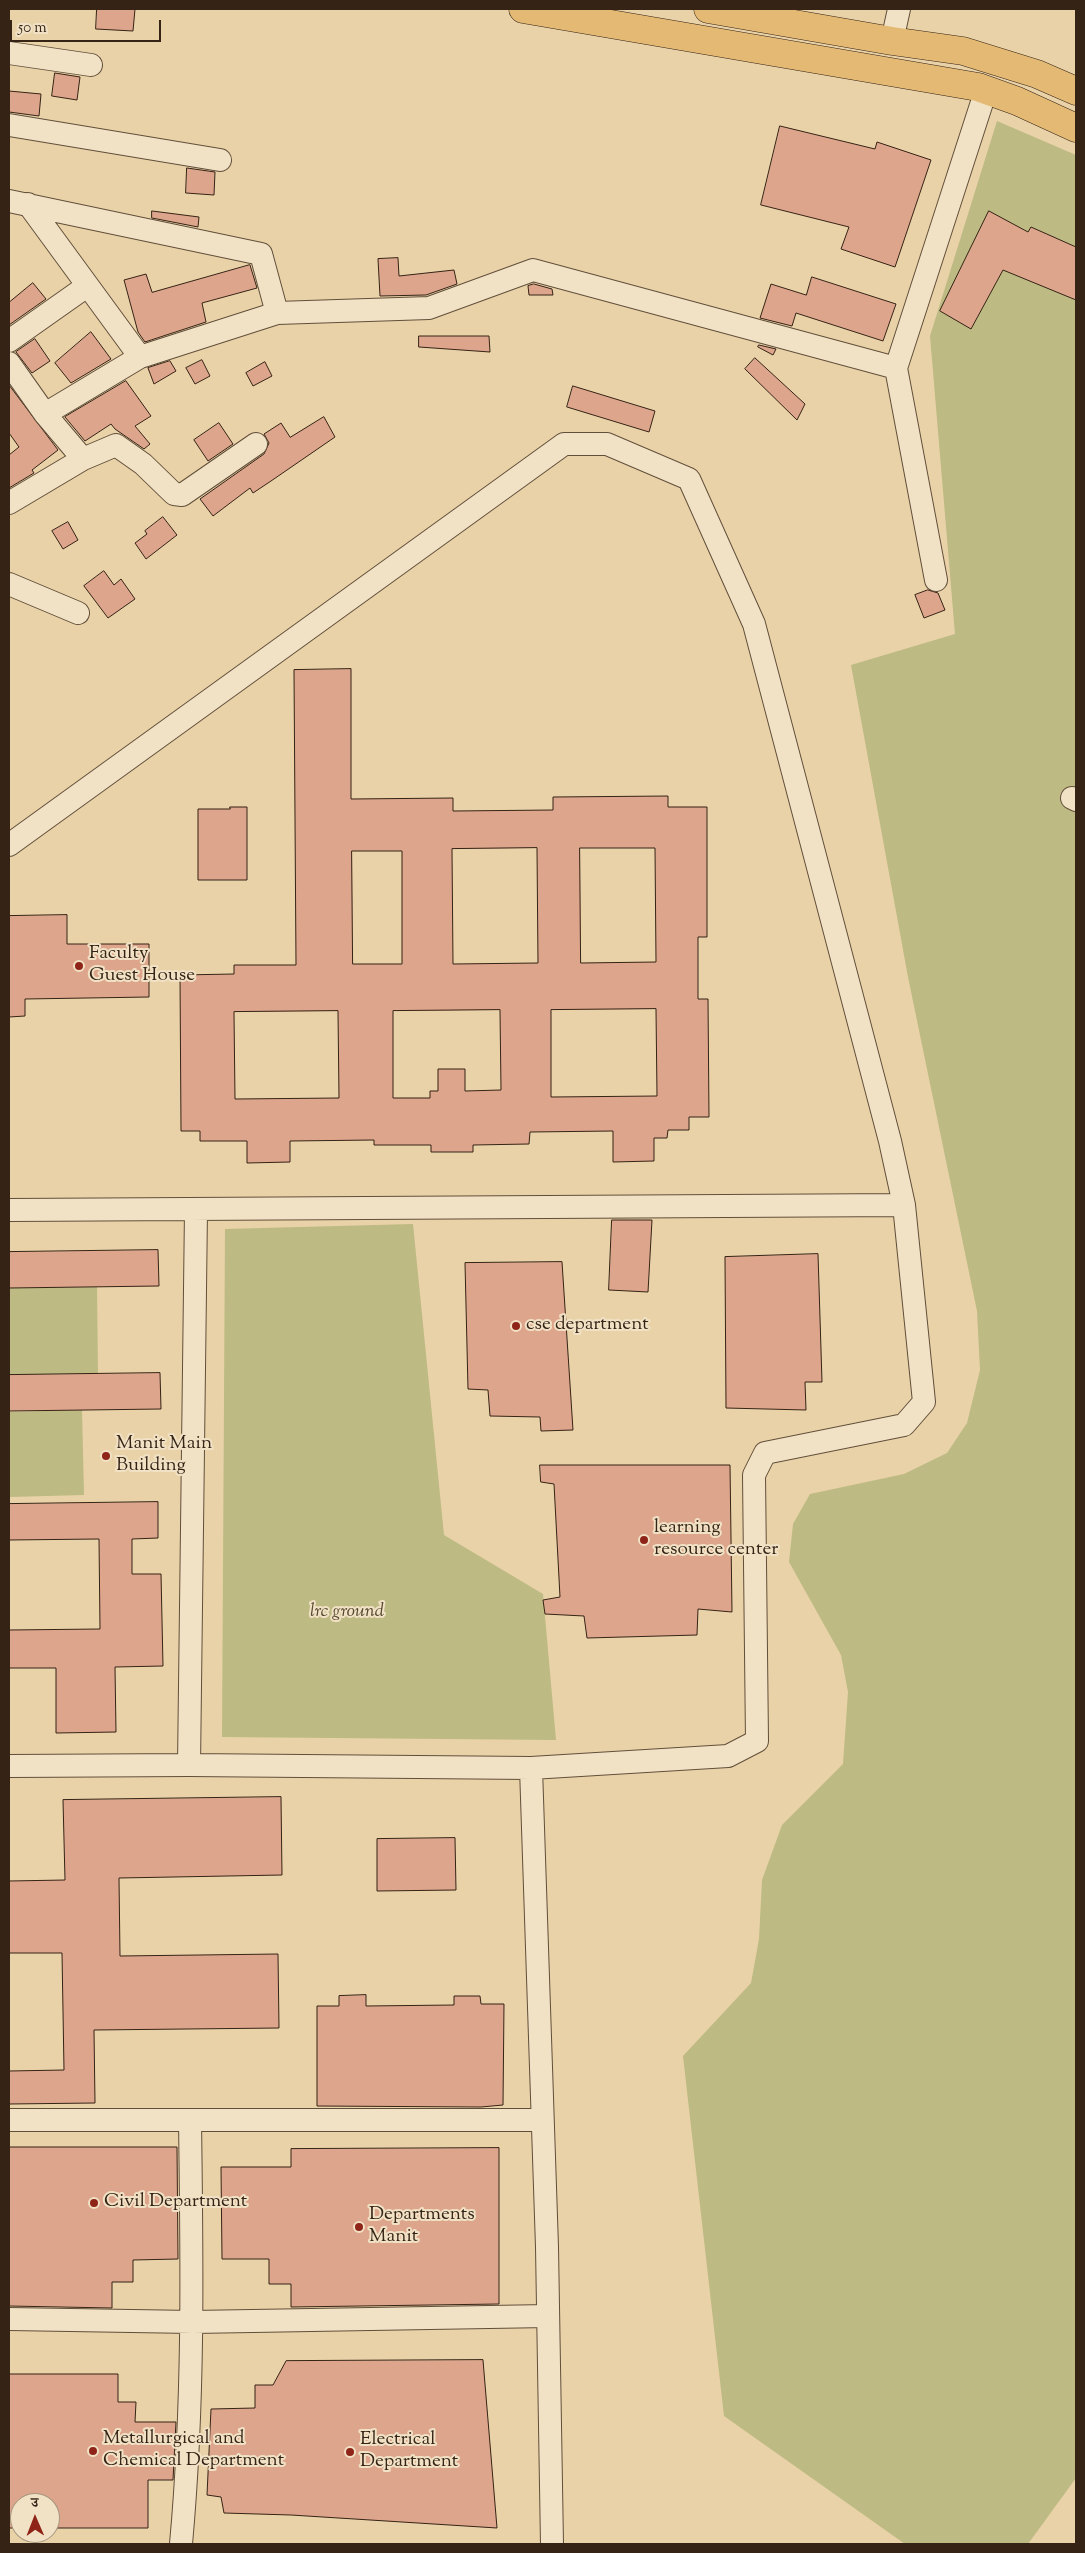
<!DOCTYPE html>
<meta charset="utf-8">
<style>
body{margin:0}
#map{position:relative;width:1085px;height:2553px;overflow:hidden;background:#e9d2a8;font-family:"Sorts Mill Goudy","Noto Serif Devanagari",serif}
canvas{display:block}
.frame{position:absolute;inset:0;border:10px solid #352315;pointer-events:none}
.north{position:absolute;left:10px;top:2493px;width:50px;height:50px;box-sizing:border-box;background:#f1e2c6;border:1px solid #a6967f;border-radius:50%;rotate:359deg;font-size:14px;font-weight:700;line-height:20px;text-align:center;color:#352315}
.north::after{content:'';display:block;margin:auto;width:18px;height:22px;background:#8f2418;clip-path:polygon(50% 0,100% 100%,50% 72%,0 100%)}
.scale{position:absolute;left:10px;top:20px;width:151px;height:22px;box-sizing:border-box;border:2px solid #352315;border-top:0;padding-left:6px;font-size:15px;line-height:18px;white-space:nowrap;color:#352315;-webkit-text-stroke:4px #f1e2c6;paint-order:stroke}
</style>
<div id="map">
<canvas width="1085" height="2553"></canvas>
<div class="frame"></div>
<div class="north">उ</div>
<div class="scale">50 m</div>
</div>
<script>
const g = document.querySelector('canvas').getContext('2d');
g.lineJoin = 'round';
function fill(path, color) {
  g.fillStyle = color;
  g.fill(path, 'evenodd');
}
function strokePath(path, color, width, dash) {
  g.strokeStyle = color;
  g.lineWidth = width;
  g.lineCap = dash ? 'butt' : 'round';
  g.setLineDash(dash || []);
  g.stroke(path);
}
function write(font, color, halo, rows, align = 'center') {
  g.font = font + ' "Sorts Mill Goudy",serif';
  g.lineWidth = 4;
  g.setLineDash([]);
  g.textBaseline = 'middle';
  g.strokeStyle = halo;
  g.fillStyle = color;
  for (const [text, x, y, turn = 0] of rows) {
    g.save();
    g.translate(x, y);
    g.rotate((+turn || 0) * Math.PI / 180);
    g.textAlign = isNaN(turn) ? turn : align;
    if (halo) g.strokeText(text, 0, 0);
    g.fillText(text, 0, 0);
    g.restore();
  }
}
const green = new Path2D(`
 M997,121L1076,155V2478L1028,2544H905L724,2416L683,2056L751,1983L759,1939L762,1880L782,1825L843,1764L848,1692L841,1655L789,1562L793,1524L810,1494L904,1474L947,1453L967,1423L980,1370L977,1311L908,977L851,665L955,634L930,336Z
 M413,1224L444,1535L543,1594L556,1740L222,1737L225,1229Z
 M97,1287L98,1374L9,1375V1288Z
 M82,1410L84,1495L9,1497V1412Z`);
const building = new Path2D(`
 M97,9H135L133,31L96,29Z
 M55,73L80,77L77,100L52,96Z
 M9,91L41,94L39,116L9,112Z
 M780,126L875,149L877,142L931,160L895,267L841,249L849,227L761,205Z
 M187,168L215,172L214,195L186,193Z
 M152,211L199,217L198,227L152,218Z
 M989,211L1028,232L1031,227L1076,247V300L1003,270L971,329L940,311Z
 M398,258L399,276L454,270L457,284L426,295L380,296L378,259Z
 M250,265L257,288L202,303L206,322L145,342L138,332L124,280L146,274L152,292Z
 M812,277L896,304L883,341L796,313L792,326L760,318L771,284L806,295Z
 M33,283L46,299L9,325V300L10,301Z
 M534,284L552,289L553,295H529L528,286Z
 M91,332L111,359L71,383L55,363Z
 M419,336H489L490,352L419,347Z
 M35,339L50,361L32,373L16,352Z
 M759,345L776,349L773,355L758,347Z
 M755,358L805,404L797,420L745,369Z
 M202,360L210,376L195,384L186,368Z
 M170,361L176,371L154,384L148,368Z
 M265,362L272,376L253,386L246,373Z
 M126,381L151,416L135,426L150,444L144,449L115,429L111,424L85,441L65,417Z
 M9,385L58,450L32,470L34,473L9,488V455L19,447L9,433Z
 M573,386L655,411L649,432L567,407Z
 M324,417L335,437L271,481L253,493L250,488L213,516L200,499L264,454L269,443L264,434L281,423L290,437Z
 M219,423L233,444L208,461L194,440Z
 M163,517L177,535L146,559L135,543L147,534L145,531Z
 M68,522L78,540L63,549L52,531Z
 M104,571L114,585L121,579L135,599L108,618L84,586Z
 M928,590L938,593L945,610L924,618L915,595Z
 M351,669V799L453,798V811L553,810V797L668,796V807H707V937H698V999H708L709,1117H689V1130H668L667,1138H654V1161L613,1162V1131L530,1132L529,1144L473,1145V1152H431V1145H374V1140L290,1141V1162L247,1163V1141H200V1131H181L180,975L234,974V965H296L294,670ZM537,848L538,963L453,964L452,849ZM580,848H655L656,962L581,963ZM352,851H402V964H353ZM656,1009L657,1096L551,1097V1010ZM500,1010L501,1090L465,1091V1069H438V1091H430V1098H393V1011ZM338,1011L339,1098L235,1099L234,1012Z
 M230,807H247V880H198V809H230Z
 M67,915V944H149V997L25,999V1016L9,1017V916Z
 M612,1220H652L648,1292L609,1290Z
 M158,1250L159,1286L9,1288V1252Z
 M818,1254L822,1382H805L806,1410L726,1408L725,1257Z
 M562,1262L573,1430L541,1431L540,1417L490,1416L488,1390L468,1389L465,1263Z
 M160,1373L161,1409L9,1411V1375Z
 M540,1465H730L732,1612L698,1609L697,1635L587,1638L584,1616L545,1614L543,1600L560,1597L554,1484L541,1482Z
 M158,1502V1538L132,1539V1574H161L163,1666L115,1667L116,1732L56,1733V1668H9V1630L100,1629L99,1539L9,1540V1504Z
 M281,1797L282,1875L119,1878L120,1956L278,1954L279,2028L94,2030L95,2103L9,2104V2071L64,2070L62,1953H9V1881L65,1880L63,1800Z
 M455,1838L456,1890L377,1891V1839Z
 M366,1995V2006L454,2005V1996H480L481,2004H504L503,2105L481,2107L317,2106V2006H339V1996Z
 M9,2147H177L178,2259L133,2260V2282H112V2308L9,2306Z
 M499,2148V2304L291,2307V2284H269V2259H222L221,2167H291V2149Z
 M483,2360L497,2528L291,2515L224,2513L221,2497L207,2495L211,2409L255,2408V2385H273L286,2361Z
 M9,2374H118V2402H136L135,2422H176L173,2480H148V2528H50V2503H20V2528H9Z`);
const minor = new Path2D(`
 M892,41L899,9
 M9,53L91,65
 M9,125L220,160
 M9,201L261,254L277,313
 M28,204L140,357
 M9,341L87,286
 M9,363L45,414L83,459
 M45,414L140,357L277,313L429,308L533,270L896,368
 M9,503L83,459L116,445L143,464L174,494L182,495L256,444
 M936,580L896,368L986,90
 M9,584L78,613
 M1072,798L1076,800
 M9,845L564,444H607L689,479L754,624L890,1141L904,1205L924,1402L904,1425L765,1453L754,1475L757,1741L728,1756L531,1768L189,1765L9,1766
 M9,1210L904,1205
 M189,1765L196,1210
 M531,1768L547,2247L552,2544
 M9,2120H542
 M9,2319L193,2322L548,2316
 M181,2544C194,2402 192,2262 190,2120`);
const major = new Path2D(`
 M523,9L978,87L1017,101L1076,128
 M708,9L892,41L963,51L1037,74L1076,91`);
const markers = [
 [79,966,5,"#8f2418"],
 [516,1326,5,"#8f2418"],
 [106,1456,5,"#8f2418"],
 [644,1540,5,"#8f2418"],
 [94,2203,5,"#8f2418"],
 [359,2227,5,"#8f2418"],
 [93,2451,5,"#8f2418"],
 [350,2452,5,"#8f2418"]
];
const poiNames = [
 ["Faculty",89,955],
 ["Guest House",89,977],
 ["cse department",526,1326],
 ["Manit Main",116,1445],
 ["Building",116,1467],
 ["learning",654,1529],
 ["resource center",654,1551],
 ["Civil Department",104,2203],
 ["Departments",369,2216],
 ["Manit",369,2238],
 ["Metallurgical and",103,2440],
 ["Chemical Department",103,2462],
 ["Electrical",360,2441],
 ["Department",360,2463]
];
const parkNames = [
 ["lrc ground",347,1613]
];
fill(green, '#bdba83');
fill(building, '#dda58c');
strokePath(building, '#352315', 1);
strokePath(minor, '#624f3a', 24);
strokePath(major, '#352315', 29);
strokePath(minor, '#f1e2c6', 22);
strokePath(major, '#e4b974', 28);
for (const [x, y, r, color] of markers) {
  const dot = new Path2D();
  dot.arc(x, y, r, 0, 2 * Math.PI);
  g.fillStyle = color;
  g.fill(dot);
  strokePath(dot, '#f1e2c6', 2);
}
write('19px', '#352315', '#f1e2c6', poiNames, 'left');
write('italic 19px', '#574930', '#f1e2c6', parkNames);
</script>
